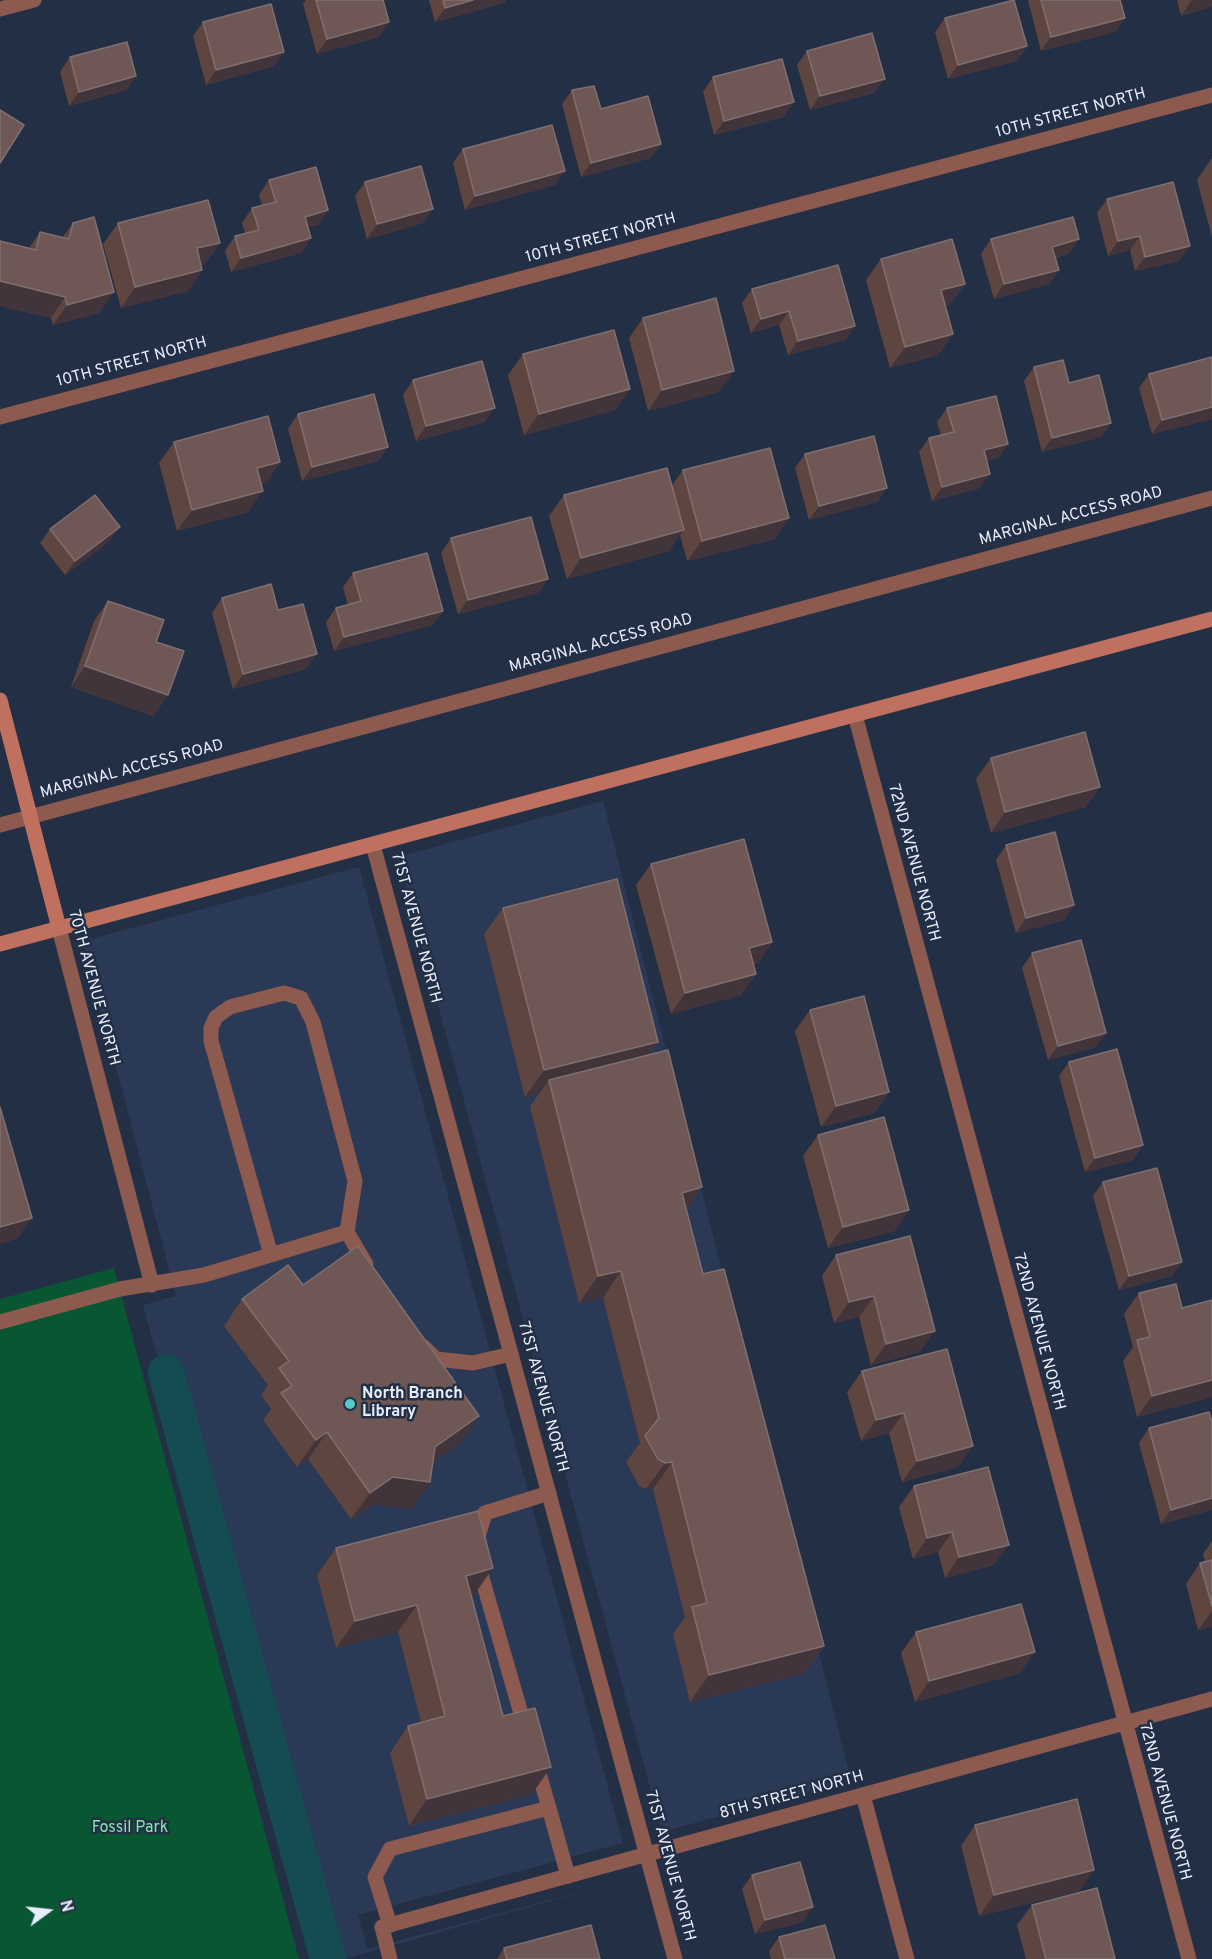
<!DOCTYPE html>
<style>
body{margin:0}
#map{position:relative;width:1212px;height:1959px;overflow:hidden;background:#232f45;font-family:Overpass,sans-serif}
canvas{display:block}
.north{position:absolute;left:18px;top:1881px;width:60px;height:60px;-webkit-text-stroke:4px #232f45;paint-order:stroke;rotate:75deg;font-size:16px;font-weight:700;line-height:24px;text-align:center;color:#e6eefc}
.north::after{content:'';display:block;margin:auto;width:21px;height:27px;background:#e6eefc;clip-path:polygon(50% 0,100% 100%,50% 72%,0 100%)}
</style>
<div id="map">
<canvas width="1212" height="1959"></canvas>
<div class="north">N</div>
</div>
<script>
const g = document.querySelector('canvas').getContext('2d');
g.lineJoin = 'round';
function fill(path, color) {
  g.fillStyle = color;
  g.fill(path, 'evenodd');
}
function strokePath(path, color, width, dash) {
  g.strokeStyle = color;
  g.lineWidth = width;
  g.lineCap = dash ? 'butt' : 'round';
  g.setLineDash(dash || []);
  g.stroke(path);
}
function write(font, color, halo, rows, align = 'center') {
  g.font = font + ' Overpass,sans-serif';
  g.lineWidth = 5;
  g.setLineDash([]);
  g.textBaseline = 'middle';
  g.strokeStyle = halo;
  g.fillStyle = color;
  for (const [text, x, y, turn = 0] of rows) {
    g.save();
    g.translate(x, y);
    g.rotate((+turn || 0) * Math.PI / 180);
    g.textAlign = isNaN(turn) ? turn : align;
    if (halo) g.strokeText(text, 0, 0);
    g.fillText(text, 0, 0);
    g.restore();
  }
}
const built = new Path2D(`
 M603,801L851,1780L662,1832L398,857Z
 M359,867L623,1843L358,1915L367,1949L632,1878L344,1959H317L143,1305L176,1296L83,941Z`);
const green = new Path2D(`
 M114,1268L299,1959H0V1299Z`);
const canal = new Path2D(`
 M166,1372L328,1959`);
const lane = new Path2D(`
 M59,928L152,1285
 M271,1255L211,1041V1028L216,1017L230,1007L284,993L301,998L313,1022L355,1181L347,1232
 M0,1322L120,1289L204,1275L347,1232L366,1264
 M424,1347L436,1359L473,1363L511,1354
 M526,1731L474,1550L485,1513L549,1493
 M863,1795L907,1959
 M549,1808L568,1876
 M390,1925L375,1877L390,1849L549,1808L536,1763
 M382,1927L390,1959`);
const street = new Path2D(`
 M0,9L34,0
 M0,417L1212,95
 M855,715L1189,1959
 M0,825L1212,498
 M373,845L675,1959
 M382,1927L1212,1699`);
const secondary = new Path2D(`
 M0,700L59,928
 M0,944L1212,619`);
const wall = new Path2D(`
 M306,0H383L379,37L317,54L303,4Z
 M429,0H506L504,3L435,22Z
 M1028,0H1120L1125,18L1115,32L1041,51Z
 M1177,0H1212L1181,16Z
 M945,18L1027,46L1017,61L948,79L935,32Z
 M203,22L274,66L206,85L193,36Z
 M807,51L874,93L810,110L797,65Z
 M70,57L136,76L126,90L69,106L60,72Z
 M713,77L784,117L714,135L703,92Z
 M572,90L601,109L651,158L581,177L562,104Z
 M463,149L555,185L465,210L453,163Z
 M1211,159H1212V237L1197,180Z
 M269,180L328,210L318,225L308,227L311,238L301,253L231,272L225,251L235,236L245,233L242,223L252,208L262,205L259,195Z
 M365,182L423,223L367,239L355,196Z
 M1107,199L1179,261L1135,271L1130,250L1108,256L1097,213Z
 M73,223L114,292L99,313L53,325L51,318L0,306V241L29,248L40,232L62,238Z
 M118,223L205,264L201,265L202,270L188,291L121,308L103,244Z
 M991,239H1079L1069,253L1055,258L1059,270L1049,284L994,299L981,254Z
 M881,259L965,284L950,304L945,306L953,334L938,355L890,368L866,280Z
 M752,289L855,326L845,340L788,355L779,325L751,333L742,303Z
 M643,318L719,392L648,411L629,338Z
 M523,354L630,389L615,410L524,435L508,375Z
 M1212,357V419L1152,434L1139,388L1149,374Z
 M1034,367L1069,383L1111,423L1101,437L1042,452L1024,381Z
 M413,380L485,422L416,441L403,395Z
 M947,408L1008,444L998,458L987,461L980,488L932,501L919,452L929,438L941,435L937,422Z
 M298,414L388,447L378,461L302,481L288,429Z
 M174,442L280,462L266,483L261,484L248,512L177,531L159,463Z
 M805,454L887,488L877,502L809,520L795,468Z
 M683,470L775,539L687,561L680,535L669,551L567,579L549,516L564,495L672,485Z
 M50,529L110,541L65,575L40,543Z
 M451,538L538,593L458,614L441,553Z
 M353,573L443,611L433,625L334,651L326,622L336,608L348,605L343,587Z
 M222,598L278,610L306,669L233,689L212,613Z
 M108,601L156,642L168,695L153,716L71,687L94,621Z
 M991,758L1086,807L991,833L976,779Z
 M1006,845L1074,905L1064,920L1016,933L996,860Z
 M651,864L772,942L758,963L753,964L756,974L741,995L671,1014L636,885Z
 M503,908L658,1042L649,1055L702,1187L686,1210L703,1274L824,1646L805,1673L690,1702L673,1634L685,1617L653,1489H646L639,1486L626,1462L640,1443L603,1298L579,1303L530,1106L539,1094L525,1097L484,934Z
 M1032,953L1096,1047L1048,1060L1022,968Z
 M810,1010L889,1092L874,1113L821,1127L795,1031Z
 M1069,1062L1143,1145L1133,1160L1085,1172L1059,1076Z
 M818,1135L895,1231L828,1248L803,1156Z
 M1103,1182L1172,1276L1119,1290L1093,1196Z
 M910,1236L920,1352L871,1365L859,1317L834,1323L822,1276L836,1255Z
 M303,1285L460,1443L433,1462L412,1509L374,1504L351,1519L308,1459L297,1467L263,1420L271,1409L261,1395L268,1385L224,1326L242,1299Z
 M1139,1293L1182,1308L1212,1300V1397L1137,1417L1123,1361L1133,1347L1124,1314Z
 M862,1371L958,1467L902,1482L889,1433L861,1441L847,1392Z
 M1212,1421V1510L1161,1524L1139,1443L1149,1428Z
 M914,1486L994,1565L945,1578L938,1552L913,1559L899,1507Z
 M1212,1541V1627L1198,1630L1186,1584L1200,1563L1205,1561L1203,1554Z
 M336,1548L474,1595L472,1596L503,1716L532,1794L409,1826L390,1753L408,1726L421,1722L398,1632L336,1648L317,1575Z
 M916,1632L1020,1673L915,1702L901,1653Z
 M975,1825L1080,1891L979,1916L961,1846Z
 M752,1875L803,1922L755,1934L742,1889Z
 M1032,1905L1115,1959H1026L1017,1925Z
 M779,1937L835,1959H771L769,1951Z
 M504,1948L600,1959H497Z`);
const shadedWall = new Path2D(`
 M473,0H506L504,3L435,22L445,8Z
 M1196,0H1212V7L1181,16L1191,1Z
 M1125,18L1115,32L1041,51L1051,37Z
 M389,22L379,37L317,54L327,39Z
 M1027,46L1017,61L948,79L958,65Z
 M284,52L274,66L206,85L216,70Z
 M136,76L126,90L69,106L79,92Z
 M885,79L874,93L810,110L820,96Z
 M794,102L784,117L714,135L724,121Z
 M661,144L651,158L581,177L591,163Z
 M565,171L555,185L465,210L475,196Z
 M433,209L423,223L367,239L377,224Z
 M328,210L318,225L295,231L305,217Z
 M1140,236L1130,250L1108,256L1118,241Z
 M311,238L301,253L231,272L241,258Z
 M1079,239L1069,253L1042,261L1052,247Z
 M220,243L205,264L183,269L197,248Z
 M1190,246L1179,261L1135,271L1145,257Z
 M202,270L188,291L121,308L135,287Z
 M1059,270L1049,284L994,299L1004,284Z
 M0,281L65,297L51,318L0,306Z
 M965,284L950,304L926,311L941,290Z
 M114,292L99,313L53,325L67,305Z
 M789,311L779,325L751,333L761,319Z
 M855,326L845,340L788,355L798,341Z
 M953,334L938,355L890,368L905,347Z
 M734,371L719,392L648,411L662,390Z
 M630,389L615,410L524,435L539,414Z
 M1212,407V419L1152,434L1162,420Z
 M495,408L485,422L416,441L426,426Z
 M1111,423L1101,437L1042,452L1052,438Z
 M1008,444L998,458L974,464L984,450Z
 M388,447L378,461L302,481L312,467Z
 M280,462L266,483L242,489L257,468Z
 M990,474L980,488L932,501L942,487Z
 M887,488L877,502L809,520L819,506Z
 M263,491L248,512L177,531L192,510Z
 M789,518L775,539L687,561L702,541Z
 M120,527L110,541L65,575L75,561Z
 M684,530L669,551L567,579L581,558Z
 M548,579L538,593L458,614L468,600Z
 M443,611L433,625L334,651L344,637Z
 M317,654L306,669L233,689L243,674Z
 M85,666L168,695L153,716L71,687Z
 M1100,787L1086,807L991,833L1005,812Z
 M1074,905L1064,920L1016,933L1026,918Z
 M772,942L758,963L734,969L749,948Z
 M756,974L741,995L671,1014L685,993Z
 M1106,1033L1096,1047L1048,1060L1058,1046Z
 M658,1042L639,1069L549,1080L539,1094L525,1097L544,1070Z
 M889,1092L874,1113L821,1127L836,1106Z
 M1143,1145L1133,1160L1085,1172L1095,1158Z
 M702,1187L683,1214L682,1193Z
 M909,1210L895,1231L828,1248L843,1227Z
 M32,1218L17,1239L0,1244V1227Z
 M1182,1262L1172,1276L1119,1290L1129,1276Z
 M621,1271L603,1298L579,1303L598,1276Z
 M874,1296L859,1317L834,1323L849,1302Z
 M935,1331L920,1352L871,1365L886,1344Z
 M1212,1380V1397L1137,1417L1152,1396Z
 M904,1413L889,1433L861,1441L876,1420Z
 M479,1416L460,1443L416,1474L435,1447Z
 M327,1432L308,1459L297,1467L316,1440Z
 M973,1446L958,1467L902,1482L917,1461Z
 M672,1462L653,1489H646L665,1463Z
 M393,1477L430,1482L412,1509L374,1504L351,1519L370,1493Z
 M1212,1498V1510L1161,1524L1171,1510Z
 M952,1532L938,1552L913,1559L927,1538Z
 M1009,1545L994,1565L945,1578L959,1557Z
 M493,1568L474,1595L448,1602L466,1576Z
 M417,1605L398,1632L336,1648L355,1621Z
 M1212,1611V1627L1198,1630Z
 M824,1646L805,1673L690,1702L709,1675Z
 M1035,1652L1020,1673L915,1702L929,1681Z
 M551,1767L532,1794L409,1826L427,1799Z
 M1094,1870L1080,1891L979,1916L994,1895Z
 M813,1907L803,1922L755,1934L765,1920Z`);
const building = new Path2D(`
 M316,0H383L389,22L327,39Z
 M443,0H473L445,8Z
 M1014,0L1027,46L958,65L945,18Z
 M1041,0H1120L1125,18L1051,37Z
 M271,4L284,52L216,70L203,22Z
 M872,33L885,79L820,96L807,51Z
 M127,42L136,76L79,92L70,57Z
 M782,59L794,102L724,121L713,77Z
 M594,86L601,109L648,96L661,144L591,163L572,90Z
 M0,110L24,125L0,163Z
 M552,125L565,171L475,196L463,149Z
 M421,166L433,209L377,224L365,182Z
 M316,167L328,210L305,217L311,238L241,258L235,236L259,230L252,208L276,202L269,180Z
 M1173,182L1190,246L1145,257L1140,236L1118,241L1107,199Z
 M208,200L220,243L197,248L202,270L135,287L118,223Z
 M94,217L114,292L67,305L65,297L0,281V241L36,250L40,232L69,239L73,223Z
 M1073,217L1079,239L1052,247L1059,270L1004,284L991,239Z
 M952,239L965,284L941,290L953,334L905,347L881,259Z
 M838,265L855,326L798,341L789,311L761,319L752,289Z
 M716,298L734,371L662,390L643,318Z
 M614,330L630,389L539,414L523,354Z
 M1212,357V407L1162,420L1149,374Z
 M1063,360L1069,383L1099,375L1111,423L1052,438L1034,367Z
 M482,361L495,408L426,426L413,380Z
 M374,394L388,447L312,467L298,414Z
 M996,396L1008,444L984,450L990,474L942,487L929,438L954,432L947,408Z
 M268,416L280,462L257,468L263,491L192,510L174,442Z
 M874,436L887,488L819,506L805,454Z
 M770,448L789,518L702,541L683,470Z
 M667,468L684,530L581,558L564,495Z
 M95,495L120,527L75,561L50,529Z
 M531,517L548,579L468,600L451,538Z
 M427,553L443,611L344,637L336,608L361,601L353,573Z
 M271,584L278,610L303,604L317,654L243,674L222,598Z
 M108,601L164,620L156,642L184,651L168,695L85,666Z
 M1085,732L1100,787L1005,812L991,758Z
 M1055,832L1074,905L1026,918L1006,845Z
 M744,839L772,942L749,948L756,974L685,993L651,864Z
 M617,879L658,1042L544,1070L503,908Z
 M1081,940L1106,1033L1058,1046L1032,953Z
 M864,996L889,1092L836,1106L810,1010Z
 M1117,1049L1143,1145L1095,1158L1069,1062Z
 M668,1050L702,1187L682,1193L703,1274L724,1269L824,1646L709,1675L692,1607L707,1603L672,1462L665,1463L658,1459L645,1436L659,1418L621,1271L598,1276L549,1080Z
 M0,1107L32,1218L0,1227Z
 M884,1117L909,1210L843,1227L818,1135Z
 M1157,1168L1182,1262L1129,1276L1103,1182Z
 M910,1236L935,1331L886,1344L874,1296L849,1302L836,1255Z
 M358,1246L479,1416L435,1447L430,1482L393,1477L370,1493L327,1432L316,1440L281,1393L292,1386L279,1368L289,1361L242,1299L288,1265L303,1285Z
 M1176,1284L1182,1308L1212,1300V1380L1152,1396L1137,1340L1150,1337L1139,1293Z
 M947,1349L973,1446L917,1461L904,1413L876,1420L862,1371Z
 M1209,1412L1212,1421V1498L1171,1510L1149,1428Z
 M988,1467L1009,1545L959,1557L952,1532L927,1538L914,1486Z
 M478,1511L493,1568L466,1576L503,1716L535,1708L551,1767L427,1799L408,1726L445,1716L417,1605L355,1621L336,1548Z
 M1212,1560V1606L1200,1563Z
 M1021,1604L1035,1652L929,1681L916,1632Z
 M1077,1799L1094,1870L994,1895L975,1825Z
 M800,1862L813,1907L765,1920L752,1875Z
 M1097,1888L1115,1959H1046L1032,1905Z
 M591,1925L600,1959H507L504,1948Z
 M825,1925L835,1959H785L779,1937Z`);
const markers = [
 [350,1404,6,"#54cdc8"]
];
const streetNames = [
 ["10TH STREET NORTH",1071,114,-15],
 ["10TH STREET NORTH",601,239,-15],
 ["10TH STREET NORTH",132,363,-15],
 ["MARGINAL ACCESS ROAD",1071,517,-15],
 ["MARGINAL ACCESS ROAD",601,644,-15],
 ["MARGINAL ACCESS ROAD",132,770,-15],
 ["72ND AVENUE NORTH",913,863,75],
 ["71ST AVENUE NORTH",415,928,75],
 ["70TH AVENUE NORTH",93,988,75],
 ["72ND AVENUE NORTH",1038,1332,75],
 ["71ST AVENUE NORTH",542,1397,75],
 ["8TH STREET NORTH",792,1796,-15],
 ["72ND AVENUE NORTH",1164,1802,75],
 ["71ST AVENUE NORTH",669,1866,75]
];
const poiNames = [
 ["North Branch",362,1395],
 ["Library",362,1413]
];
const parkNames = [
 ["Fossil Park",130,1829]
];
fill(built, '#2a3955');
fill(green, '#095632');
strokePath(canal, '#144c51', 36);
strokePath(lane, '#8c5a4f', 15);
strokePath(street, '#8c5a4f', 15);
strokePath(secondary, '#c0705f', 15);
fill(wall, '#5f4540');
fill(shadedWall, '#41343a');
fill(building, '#6e5754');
strokePath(building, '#806f6f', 1.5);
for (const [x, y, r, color] of markers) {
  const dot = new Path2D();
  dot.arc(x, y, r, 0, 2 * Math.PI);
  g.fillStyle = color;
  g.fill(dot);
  strokePath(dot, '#232f45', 2);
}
write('16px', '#e6eefc', '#232f45', streetNames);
write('bold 16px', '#e6eefc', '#232f45', poiNames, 'left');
write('16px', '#82e5ab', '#232f45', parkNames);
</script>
